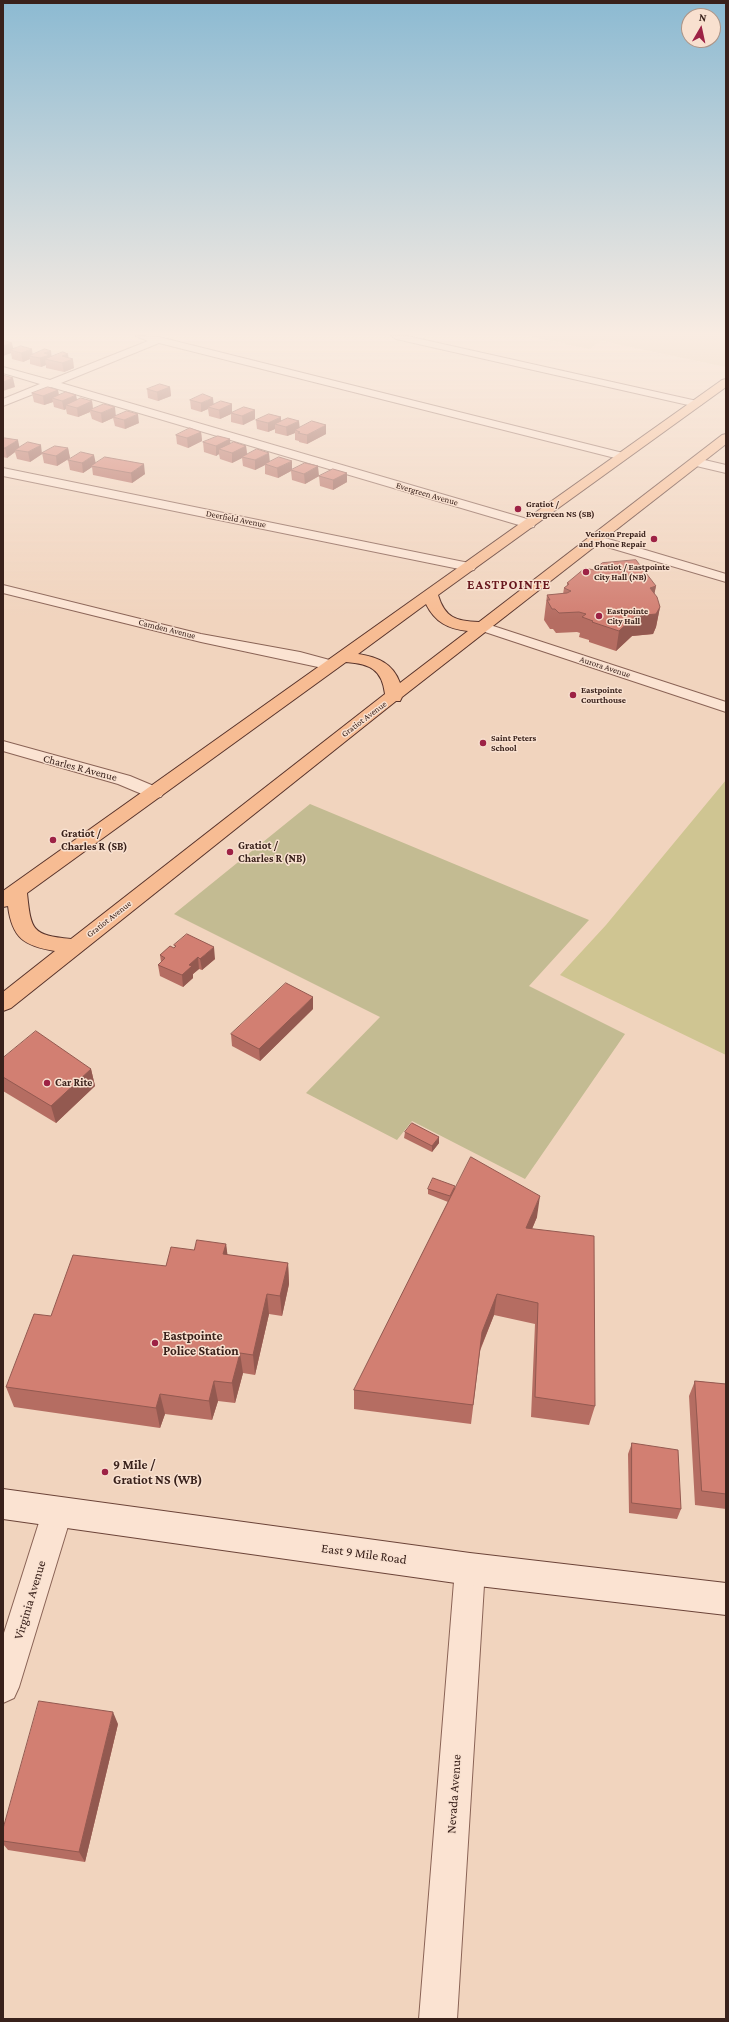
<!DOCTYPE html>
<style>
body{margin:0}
#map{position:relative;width:729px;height:2022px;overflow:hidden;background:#f1d4be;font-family:"Crimson Pro",serif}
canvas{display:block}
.frame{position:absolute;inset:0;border:4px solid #39211b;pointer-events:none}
.north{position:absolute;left:681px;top:8px;width:40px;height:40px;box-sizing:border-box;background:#f8e0cf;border:1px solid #ac9487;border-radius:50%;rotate:9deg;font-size:11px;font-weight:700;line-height:16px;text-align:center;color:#39211b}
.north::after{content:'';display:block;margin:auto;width:14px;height:18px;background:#9d2245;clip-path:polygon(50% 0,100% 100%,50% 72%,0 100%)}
</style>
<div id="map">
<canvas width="729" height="2022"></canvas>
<div class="frame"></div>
<div class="north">N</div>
</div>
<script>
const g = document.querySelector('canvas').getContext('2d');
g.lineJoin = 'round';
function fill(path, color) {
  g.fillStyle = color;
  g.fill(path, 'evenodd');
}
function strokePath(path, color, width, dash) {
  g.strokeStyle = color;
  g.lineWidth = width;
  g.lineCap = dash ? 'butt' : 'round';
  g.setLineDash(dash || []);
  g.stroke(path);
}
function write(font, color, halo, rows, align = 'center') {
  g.font = font + ' "Crimson Pro",serif';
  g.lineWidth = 3;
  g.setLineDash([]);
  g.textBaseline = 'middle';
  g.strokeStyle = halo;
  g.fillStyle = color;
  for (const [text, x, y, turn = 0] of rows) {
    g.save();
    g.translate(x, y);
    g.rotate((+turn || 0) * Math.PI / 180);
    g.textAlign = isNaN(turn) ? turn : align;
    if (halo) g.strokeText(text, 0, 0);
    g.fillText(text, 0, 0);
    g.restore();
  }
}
const farmland = new Path2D(`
 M528,336H726V367L602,341L589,349Z`);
const green = new Path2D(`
 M726,780V1055L560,975L606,925Z`);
const cemetery = new Path2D(`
 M310,804L589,920L529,986L625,1034L525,1179L412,1121L397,1140L306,1093L380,1017L174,914Z`);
const minor = new Path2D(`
 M136,336L159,337L627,454L629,456L623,460L159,343L61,383L534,521L535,524L534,527L529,528L51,387L3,406V399L40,384L3,373V367L50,380L148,341Z
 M391,336H407L697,401L702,404L697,407L396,339Z
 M696,458L726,465V473L692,465L690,462Z
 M3,468L469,563L474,564L476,567L474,570L469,571L3,476Z
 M595,535L726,574V582L590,542L588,539L590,536Z
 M3,585L201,634L300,652L337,662L340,665L337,668L332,670L201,642L3,593Z
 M484,623L726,702V712L479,630L477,627L479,624Z
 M3,741L130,776L161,789L164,793L161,797L155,798L149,797L118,784L3,751Z
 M57,1498L67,1503L72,1513L19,1687L14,1698L3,1703V1636L42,1513L47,1503Z
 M470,1554L481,1558L485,1569L457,2019H419L455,1569L459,1558Z`);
const secondary = new Path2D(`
 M3,1489L470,1553L726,1583V1615L470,1585L3,1519Z`);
const primary = new Path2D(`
 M726,379V387L438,595C445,618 456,621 479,622L722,435L726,434V444L402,697L400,701H396L11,1008L3,1011V992L55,951C24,946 12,938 8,906L3,907V891L722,380ZM426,604C435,622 448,629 468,631L400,683C393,663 377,657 358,654ZM346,662C370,664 382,669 385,694L71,939C32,935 31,931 27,893Z`);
const wall = new Path2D(`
 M3,340L13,349L33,354L69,358L74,368L64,372L46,368V365L41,367L30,364V359L23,362L12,359L11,353L3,356Z
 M170,387L171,396L158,401L148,398L147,389Z
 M58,390L59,395L77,400L92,401L93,409L139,423L125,429L115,426L113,418L102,423L92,419L90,412L78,417L67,414L66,409L64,410L54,407L53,402L44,405L34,402L32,393Z
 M190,400L214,404H232V412L255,410V419L243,425L231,422V414L220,419L209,416L208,409L201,412L191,409Z
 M256,420L281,421L299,428L326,434L307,444L299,442V441L295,440V433L287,436L275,433V429L268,432L257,429Z
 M201,432L202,441L188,448L177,444L176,435Z
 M3,439L19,447L42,454L30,462L17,459L15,452L7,458L3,457Z
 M230,439V444L246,446L247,454L292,470L319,476L305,484L292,480L291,471L278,478L265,474V465L255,470L243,466L242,458L232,463L220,459L219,454L216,456L204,452L203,442Z
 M68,448L70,458L57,466L44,463L42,453Z
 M68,460L96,463L145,474L132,483L93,475L92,467L83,473L70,470Z
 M347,473V482L333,490L320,486L319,476Z
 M567,583L656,586L654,594L660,607L656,627L653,634L632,636L616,651L589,642V640L579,637L580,633L577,632L556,633L553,629H550L544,620L547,595L563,594L564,588L567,586Z
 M174,945L215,959L202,970L199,969L193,974V978L183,987L160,976L158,965L161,962L160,955L174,948L175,947Z
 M313,1009L260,1061L232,1046L231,1034Z
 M3,1058L91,1069L95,1086L56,1123L3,1091Z
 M405,1132L439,1143L432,1152L404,1138Z
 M455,1188L537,1217L532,1229L595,1406L589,1425L531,1417L535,1324L494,1315L480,1351L471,1424L354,1409V1390L448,1202L428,1194V1189Z
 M226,1244L227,1255L288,1263L289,1284L282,1316L269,1314L255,1375L243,1373L235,1403L218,1401L212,1420L165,1414L160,1428L14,1407L6,1387L51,1316L166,1266L194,1250Z
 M695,1381L726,1384V1509L695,1505L689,1396Z
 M632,1443L681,1509L677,1519L629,1513L628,1454Z
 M118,1724L85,1862L8,1850L3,1844V1829Z`);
const shadedWall = new Path2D(`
 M12,343L14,351L10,350L11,353L3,356V346Z
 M32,349L33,357L29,356L30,359L23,362L21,353Z
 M51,351L52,359H45L46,365L41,367L40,358L44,353Z
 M68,354L69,360L73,359L74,368L64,372L62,363V356Z
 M13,378L15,387L3,391V382Z
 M170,387L171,396L158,401L157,392Z
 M58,390L59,399L52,398L53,402L44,405L43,396Z
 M76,395L78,404L66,405V409L64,410L62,401Z
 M213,398L214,407H208V409L201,412V403Z
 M92,401L93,411L90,410V412L78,417L77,408Z
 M232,404V413H231V414L220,419L219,410Z
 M115,407L116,417H113V418L102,423L101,413Z
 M255,410V419L243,425L242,416Z
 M138,414L139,423L125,429L124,420Z
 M281,417V426L275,424V429L268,432V423Z
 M299,421L300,430H295V433L287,436L286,427Z
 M326,425V434L307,444V435Z
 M201,432L202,441L188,448L187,438Z
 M230,439L231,448L219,449V454L216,456V446Z
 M18,440L20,450H15V452L7,458L5,448Z
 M41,445L42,454L30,462L28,452Z
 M246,446L247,455L242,457V458L232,463V453Z
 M68,448L70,458L57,466L56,456Z
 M269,453L270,463L265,464V465L255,470V460Z
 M94,455L96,464L91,466L92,467L83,473L82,463Z
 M292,461V470H291V471L278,478L277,468Z
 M144,464L145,474L132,483L131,473Z
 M318,466L319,476L305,484L304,474Z
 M347,473V482L333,490V480Z
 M656,586L652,606L650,588Z
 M660,607L656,627L653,634L632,636L616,651L619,631L635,616Z
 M214,947L215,959L202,970L200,959Z
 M198,957L199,969L193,974V978L183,987L182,975L189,965Z
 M313,997V1009L260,1061L259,1049Z
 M91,1069L95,1086L56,1123L51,1106Z
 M439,1137V1143L432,1152V1146Z
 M540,1196L537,1217L523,1250L526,1228Z
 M226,1244L229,1265L223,1254Z
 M288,1263L289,1284L282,1316L280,1296Z
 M267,1294L269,1314L255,1375L253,1355Z
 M497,1294L494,1315L479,1352L482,1332Z
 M240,1353L243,1373L235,1403L232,1383Z
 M214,1381L218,1401L212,1420L209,1401Z
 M160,1394L165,1414L160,1428L156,1408Z
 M113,1712L118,1724L85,1862L79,1852Z`);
const building = new Path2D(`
 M3,340L12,343L3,346Z
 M21,346L32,349L21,353L10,350Z
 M45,349L51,351L44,353L50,355L40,358L29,356Z
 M63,352L68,354L62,356L73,359L62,363L45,359Z
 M3,375L13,378L3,382Z
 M160,384L170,387L157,392L147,389Z
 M48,387L58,390L43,396L32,393Z
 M66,392L76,395L62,401L52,398Z
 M203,394L213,398L201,403L190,400Z
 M81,398L92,401L77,408L66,405Z
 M221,401L232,404L219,410L208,407Z
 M104,404L115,407L101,413L90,410Z
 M244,407L255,410L242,416L231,413Z
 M127,411L138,414L124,420L113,417Z
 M269,414L281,417L268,423L256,420Z
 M288,418L299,421L286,427L275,424Z
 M312,421L326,425L307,435L298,433L300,432L295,430Z
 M190,428L201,432L187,438L176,435Z
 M218,436L230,439L216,446L203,442Z
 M5,438L18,440L5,448H3V439Z
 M28,442L41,445L28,452L15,450Z
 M234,442L246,446L232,453L219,449Z
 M55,446L68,448L56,456L42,453Z
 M257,449L269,453L255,460L242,457Z
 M81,452L94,455L82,463L68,460Z
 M105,457L144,464L131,473L91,466Z
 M279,457L292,461L277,468L265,464Z
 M305,463L318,466L304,474L291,470Z
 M333,469L347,473L333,480L319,476Z
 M636,560L656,586L650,588L657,597L660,607L656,614L635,616L619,631L592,622L593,621L582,617L586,614L579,612L559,613L555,609H552L547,600H550L547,595L567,593L571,591L564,588L569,584L567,583L585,568L594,570L602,563Z
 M187,934L214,947L200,959L198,957L189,965L192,966L182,975L158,965L165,958L160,955L170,946L174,948L176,946L174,945Z
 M286,983L313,997L259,1049L231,1034Z
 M36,1031L91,1069L51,1106L3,1077V1058Z
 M412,1123L439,1137L432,1146L405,1132Z
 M471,1157L540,1196L526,1228L594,1236L595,1406L535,1397L538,1303L497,1294L482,1332L473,1405L354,1390Z
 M433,1178L455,1186L450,1196L428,1189Z
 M197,1240L226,1244L223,1254L288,1263L280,1296L267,1294L253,1355L240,1353L232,1383L214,1381L209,1401L160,1394L156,1408L6,1387L34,1314L51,1316L73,1255L166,1266L171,1247L194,1250Z
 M695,1381L726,1384V1494L702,1491Z
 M632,1443L678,1450L681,1509L632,1503Z
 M39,1701L113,1712L79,1852L3,1841V1829Z`);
const markers = [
 [518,509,4,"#9d2245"],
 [654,539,4,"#9d2245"],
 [586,572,4,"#9d2245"],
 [599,616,4,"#9d2245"],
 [573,695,4,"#9d2245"],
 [483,743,4,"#9d2245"],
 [53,840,4,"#9d2245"],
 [230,852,4,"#9d2245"],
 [47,1083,4,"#9d2245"],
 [155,1343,4,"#9d2245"],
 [105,1472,4,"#9d2245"]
];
const farStreetnames = [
 ["Evergreen Avenue",427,494,16],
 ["Deerfield Avenue",236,519,11],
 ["Camden Avenue",167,629,14],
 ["Aurora Avenue",605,667,18],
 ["Gratiot Avenue",364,719,-37],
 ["Gratiot Avenue",109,919,-38]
];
const farPoinames = [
 ["Gratiot /",526,504],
 ["Evergreen NS (SB)",526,514],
 ["Verizon Prepaid",646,534,"right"],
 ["and Phone Repair",646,544,"right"],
 ["Gratiot / Eastpointe",594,567],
 ["City Hall (NB)",594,577],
 ["Eastpointe",607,611],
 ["City Hall",607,621],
 ["Eastpointe",581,690],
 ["Courthouse",581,700],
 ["Saint Peters",491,738],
 ["School",491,748]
];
const streetNames = [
 ["Charles R Avenue",80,768,15]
];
const poiNames = [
 ["Gratiot /",61,834],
 ["Charles R (SB)",61,847],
 ["Gratiot /",238,846],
 ["Charles R (NB)",238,859],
 ["Car Rite",55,1083]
];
const farDistrictnames = [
 ["EASTPOINTE",509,585]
];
const nearPoinames = [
 ["Eastpointe",163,1336],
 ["Police Station",163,1351],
 ["9 Mile /",113,1465],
 ["Gratiot NS (WB)",113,1480]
];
const nearStreetnames = [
 ["East 9 Mile Road",364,1554,8],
 ["Virginia Avenue",30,1600,-73],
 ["Nevada Avenue",454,1794,-86]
];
fill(farmland, '#e7ccab');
fill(green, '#cfc592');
fill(cemetery, '#c3bb92');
strokePath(minor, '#8a6356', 2);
strokePath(secondary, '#6c4439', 2);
strokePath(primary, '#58332b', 2);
fill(minor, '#fbe3d2');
fill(secondary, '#fbe3d2');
fill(primary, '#f7bc93');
fill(wall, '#b56d62');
fill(shadedWall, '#935950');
fill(building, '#d27f72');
strokePath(building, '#935950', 1);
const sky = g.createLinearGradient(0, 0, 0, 619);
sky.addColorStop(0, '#8cbad2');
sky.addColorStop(0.54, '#f9ece2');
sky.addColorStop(1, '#f9ece200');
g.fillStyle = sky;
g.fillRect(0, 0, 729, 619);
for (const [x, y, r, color] of markers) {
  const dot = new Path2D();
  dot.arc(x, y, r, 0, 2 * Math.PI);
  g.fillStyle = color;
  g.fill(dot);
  strokePath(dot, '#f8e0cf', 1.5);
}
write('9px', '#39211b', '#f8e0cf', farStreetnames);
write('bold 9px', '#39211b', '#f8e0cf', farPoinames, 'left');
write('11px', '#39211b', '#f8e0cf', streetNames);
write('bold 11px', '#39211b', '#f8e0cf', poiNames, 'left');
g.letterSpacing = '1px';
write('bold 13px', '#68181e', '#f8e0cf', farDistrictnames);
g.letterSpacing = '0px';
write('bold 13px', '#39211b', '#f8e0cf', nearPoinames, 'left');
write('13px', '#39211b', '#f8e0cf', nearStreetnames);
</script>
